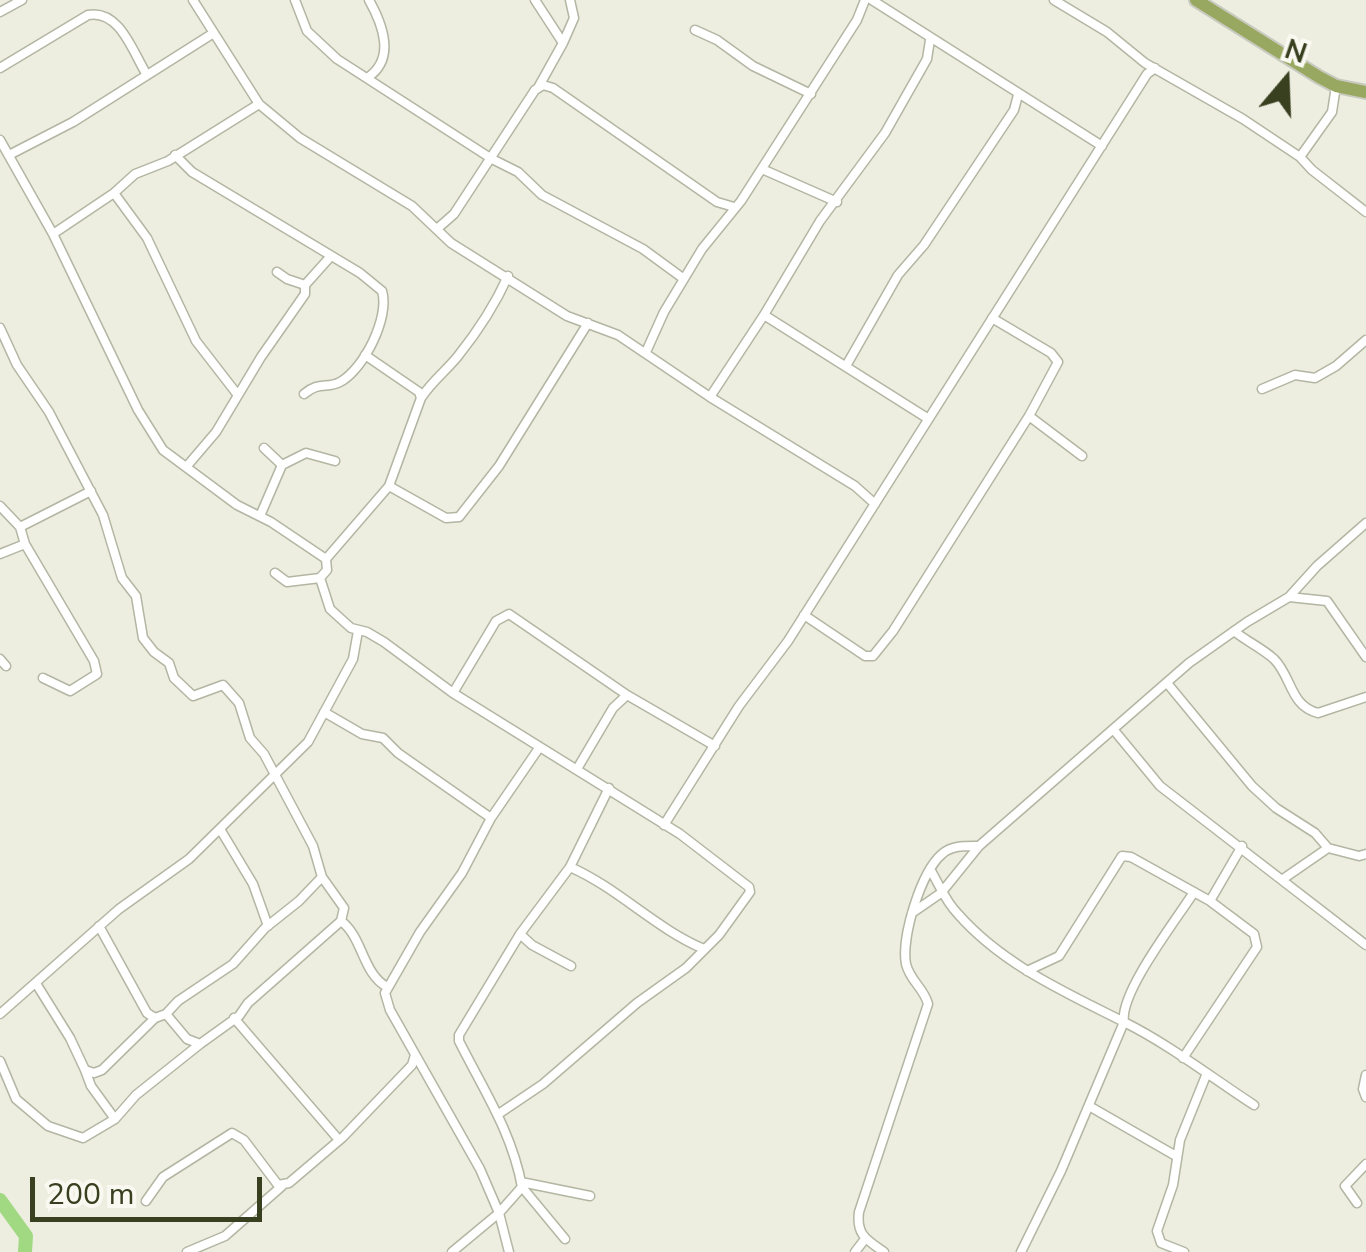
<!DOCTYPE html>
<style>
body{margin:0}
#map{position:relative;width:1366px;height:1252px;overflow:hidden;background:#edede0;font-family:"Nunito Sans",sans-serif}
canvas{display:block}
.north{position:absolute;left:1236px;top:30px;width:100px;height:100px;-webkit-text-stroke:8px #f9f9f1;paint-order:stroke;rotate:19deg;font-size:28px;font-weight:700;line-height:40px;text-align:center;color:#39401f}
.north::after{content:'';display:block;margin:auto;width:35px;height:45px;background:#39401f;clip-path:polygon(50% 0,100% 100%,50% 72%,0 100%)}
.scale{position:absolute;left:30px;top:1177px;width:232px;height:45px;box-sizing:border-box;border:5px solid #39401f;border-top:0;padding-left:12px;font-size:30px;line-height:35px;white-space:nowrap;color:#39401f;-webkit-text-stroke:8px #f9f9f1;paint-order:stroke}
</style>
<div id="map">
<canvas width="1366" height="1252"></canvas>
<div class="north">N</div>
<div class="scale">200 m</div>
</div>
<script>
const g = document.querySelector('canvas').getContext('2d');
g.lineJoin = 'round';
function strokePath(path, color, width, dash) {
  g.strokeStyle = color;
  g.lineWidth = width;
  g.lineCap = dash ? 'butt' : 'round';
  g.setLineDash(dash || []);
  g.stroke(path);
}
const river = new Path2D(`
 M0,1200L26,1236L25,1252`);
const minor = new Path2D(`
 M193,0L259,104L300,138L412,206L451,243L567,316L618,335L710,397L855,486L875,504
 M295,0L307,31L337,59L492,159L518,172L542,195L643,249L684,279
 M535,0L563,43L539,86
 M872,0L1102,146
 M1054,0L1107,32L1145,63L1243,119L1300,157L1312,170L1366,212
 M0,12L22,0
 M695,30L717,40L753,66L811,94
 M563,43L574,18L570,0
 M0,68L88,15C120,9 133,53 147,75
 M367,78C396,59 383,25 369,0
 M0,140L53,234L138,410L163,450L237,505L271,522L326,559L327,570L320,578L330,609L351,628L367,632L384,642L453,693L680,834L749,887L750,892L719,935L686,968L637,1003L543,1084L500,1113
 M11,154L73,122L212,34
 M175,155L192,172L360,273L382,291C390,317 364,369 340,382C327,389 319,381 304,394
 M1300,157L1332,112L1336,86
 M762,169L837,202
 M114,193L147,238L196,341L237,394
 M438,228L454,214L535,90L543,85L553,88L717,202L734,207
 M53,234L114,193L135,174L168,161L259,104
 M277,272L287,279L305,285
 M764,315L927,418
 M0,328L17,365L49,412L103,515L122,578L136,596L143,638L154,652L169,663L174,678L193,696L223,685L239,703L250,738L264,754L313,846L322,877L299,901L265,928L233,964L178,1001L166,1014L155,1018L147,1013L99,926
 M646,352L664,312L702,249L741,201L857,20L865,0
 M846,366L898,275L924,245L1014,110L1018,95
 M1262,389L1295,375L1315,378L1336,366L1366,340
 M710,397L764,315L820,221L885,133L927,59L930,40
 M421,398C432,381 446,371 458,356C478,331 495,305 508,276
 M1029,416L1082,456
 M264,448L282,465
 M187,466L216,432L261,357L305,294V285L331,256
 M389,486L446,518L459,517L499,466L588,323
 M0,506L20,527L25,544L0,554
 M260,516L282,465L306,453L335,461
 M20,527L91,491
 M25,544L94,661L97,674L70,691L43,678
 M326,559L389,486L421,398L419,392L365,355
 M275,573L287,582L320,578
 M1289,597L1327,601L1366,657
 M804,615L865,656H873L893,631L1029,416L1058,362L1051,353L992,318
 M1234,631C1246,641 1262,648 1274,659C1292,677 1290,706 1318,713L1366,697
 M0,659L6,666
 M1167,683L1252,786L1276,808L1315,833L1328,848
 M453,693L496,621L509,614L627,695L715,746
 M324,712L362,734L383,738L398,753L491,818
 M1113,729L1160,786L1366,945
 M577,769L613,708L627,695
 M664,825L739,706L788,641L1147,74L1155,68
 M220,829L253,884L268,926
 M570,867C618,888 656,929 704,949
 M930,869C939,884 945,901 958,914C1003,965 1065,992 1124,1022C1170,1045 1211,1077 1254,1105
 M1283,879L1328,848L1359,856L1366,854
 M912,913L941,893L979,846
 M341,921C363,937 362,973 387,987
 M520,934L532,945L571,966
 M1027,971L1059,956L1122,856L1131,857L1210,901
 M37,985L70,1038L85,1070L94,1073L102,1070L155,1018
 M0,1014L119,909L189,859L308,742L353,659L358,631
 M166,1014L187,1039L200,1044L239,1016L248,1003L341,921L344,908L322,877
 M234,1018L339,1140
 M1183,1058L1257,947L1254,934L1210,901L1242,846
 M0,1061L16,1099L48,1126L83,1138L115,1119L136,1095L200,1044
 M85,1070L91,1086L115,1119
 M1366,1075L1363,1089L1366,1097
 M1089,1106L1176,1156
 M521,1182L590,1196
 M522,1187L565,1239
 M146,1201L163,1177L232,1133L244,1140L278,1185L289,1183L343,1137L412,1065L415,1055
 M1357,1203L1345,1186L1366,1164
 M187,1252L225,1236L282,1186
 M452,1252L499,1213L522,1187C512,1132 483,1089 459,1041V1035L520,934L570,867L609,788
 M509,1252L499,1213L480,1169L390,1010L385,993L420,932L462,873L491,818L539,748
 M855,1252L865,1239
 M884,1252C867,1240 856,1235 859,1212L928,1004C924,988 910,981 906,964C901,937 921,872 942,854C952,845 966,846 979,846L1189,663L1247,622L1289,597L1317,566L1366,523
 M1021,1252L1061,1171L1124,1022C1119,993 1177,919 1194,892
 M1184,1252L1161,1243L1157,1231L1173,1185L1180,1140L1207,1073`);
const primary = new Path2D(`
 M1196,0L1319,77L1336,86L1366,92`);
strokePath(river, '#a1d982', 14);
strokePath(minor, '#b3b6a2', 11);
strokePath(primary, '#c8cac0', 16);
strokePath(minor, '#fff', 8);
strokePath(primary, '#98a860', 12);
</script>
